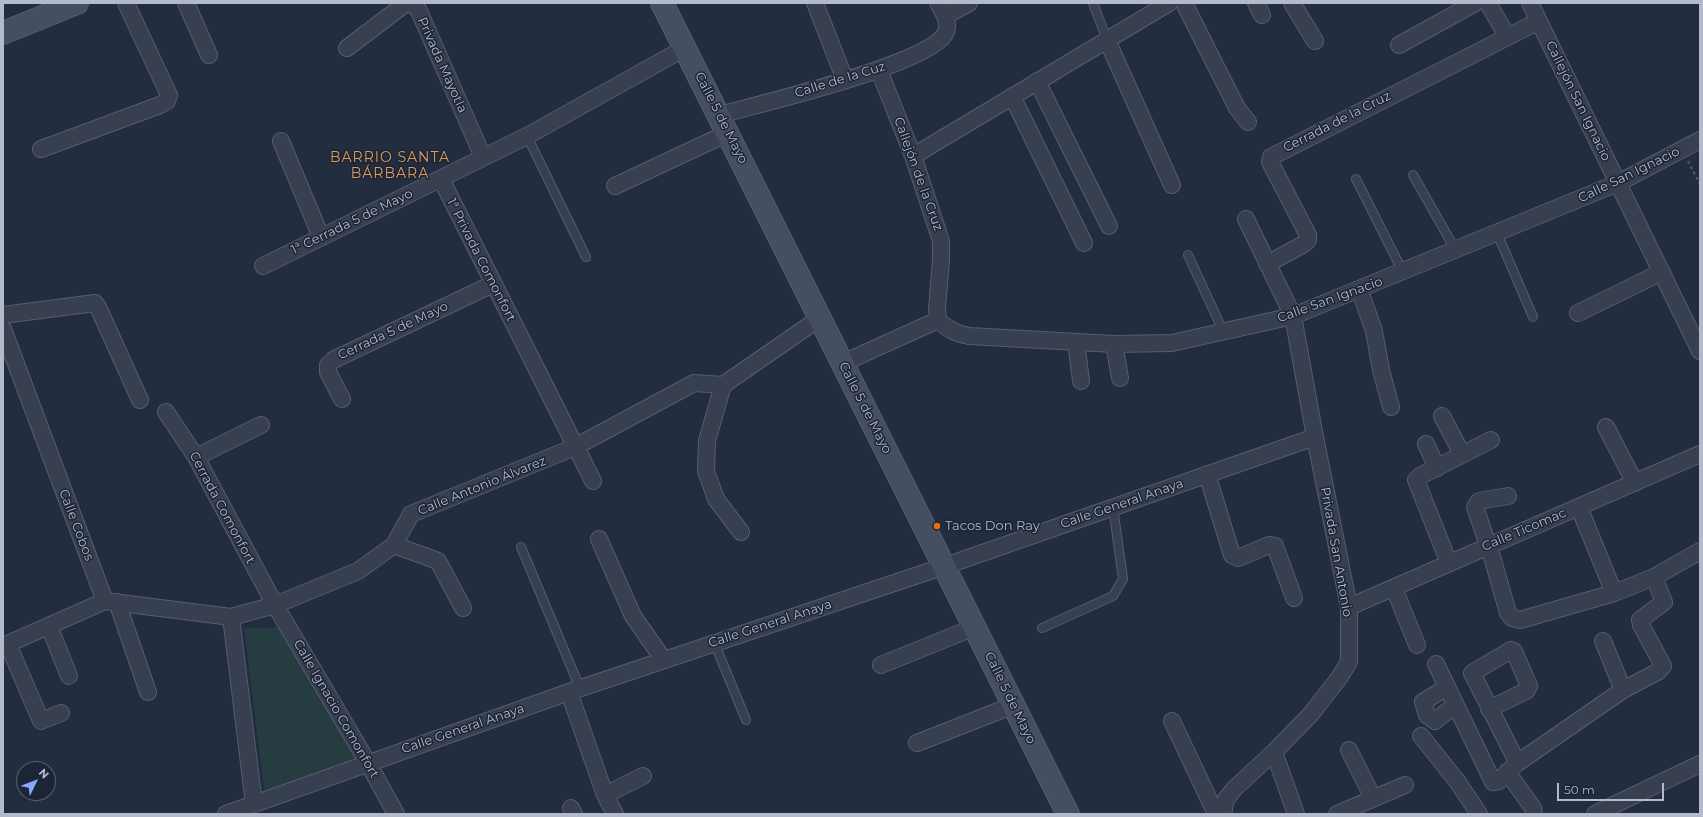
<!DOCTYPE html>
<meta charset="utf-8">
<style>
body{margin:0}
#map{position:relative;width:1703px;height:817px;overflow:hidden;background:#232d40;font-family:Montserrat,sans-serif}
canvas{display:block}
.frame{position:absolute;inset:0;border:4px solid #b3bacb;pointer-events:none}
.north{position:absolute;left:16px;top:761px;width:40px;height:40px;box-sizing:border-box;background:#1c2435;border:1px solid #586071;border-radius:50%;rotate:47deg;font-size:11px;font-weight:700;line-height:16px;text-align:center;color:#b3bacb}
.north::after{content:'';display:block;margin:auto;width:14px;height:18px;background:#84aaff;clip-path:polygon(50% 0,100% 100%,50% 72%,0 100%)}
.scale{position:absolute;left:1557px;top:783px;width:107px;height:18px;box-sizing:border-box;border:2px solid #b3bacb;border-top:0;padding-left:5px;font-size:12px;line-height:14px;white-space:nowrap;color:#b3bacb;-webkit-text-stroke:3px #1c2435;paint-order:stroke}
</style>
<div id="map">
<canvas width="1703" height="817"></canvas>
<div class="frame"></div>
<div class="north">N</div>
<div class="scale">50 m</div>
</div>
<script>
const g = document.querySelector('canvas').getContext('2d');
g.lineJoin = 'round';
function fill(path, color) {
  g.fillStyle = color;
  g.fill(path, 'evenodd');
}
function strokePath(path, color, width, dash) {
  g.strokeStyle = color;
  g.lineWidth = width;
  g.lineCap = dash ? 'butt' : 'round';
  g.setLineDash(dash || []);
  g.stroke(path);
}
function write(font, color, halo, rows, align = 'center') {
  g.font = font + ' Montserrat,sans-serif';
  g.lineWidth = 3;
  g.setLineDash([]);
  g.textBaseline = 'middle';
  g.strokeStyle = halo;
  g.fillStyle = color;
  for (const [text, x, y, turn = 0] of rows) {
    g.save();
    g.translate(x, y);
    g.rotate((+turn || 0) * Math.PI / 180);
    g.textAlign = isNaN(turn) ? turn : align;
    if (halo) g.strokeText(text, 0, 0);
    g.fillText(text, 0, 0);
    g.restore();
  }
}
const green = new Path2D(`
 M283,627L360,763L273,794L264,789L244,628Z`);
const path = new Path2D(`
 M1688,161L1700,184`);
const lane = new Path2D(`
 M1093,3L1107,40
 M527,136L586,257
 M1413,175L1455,249
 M1356,179L1403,272
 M1497,233L1533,317
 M1188,255L1224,333
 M521,547L580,688
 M1042,628L1113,596L1123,579L1113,507
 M714,642L746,720`);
const street = new Path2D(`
 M186,3L209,55
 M815,3L845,80
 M1184,3L1237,108L1248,122
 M1256,3L1262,15
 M1292,3L1315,41
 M1488,3L1507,36
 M1530,3L1700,351
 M945,16L969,3
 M1107,40L1172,185
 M1399,45L1475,3
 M347,48L405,4L413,3L419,11L483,157
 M1037,81L1109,226
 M1012,96L1084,243
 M719,115C760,104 926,65 945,34C951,23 943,12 938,3
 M281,141L321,237
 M41,149L160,105L167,101L169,95L126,3
 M913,156L1169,3
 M441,179L593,481
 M615,186L728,133
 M1267,264L1304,244L1308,240V235L1270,162L1271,157L1539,21
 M263,266L527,136L685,48
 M1360,291L1374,331L1381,370L1391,407
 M1578,313L1662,272
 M3,315L95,303L98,307L140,400
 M938,320C948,330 956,333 969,336L1114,344L1172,343L1293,316L1618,183L1700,140
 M3,329L105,601
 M1076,342L1081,381
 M1114,344L1120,378
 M843,363L938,320L937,309L941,259V241L913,156L879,70
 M342,399L328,372V365L333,360L493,284
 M166,412L196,457L275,605L368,763L396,814
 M1442,416L1462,454
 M1606,427L1635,483
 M1426,444L1437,468
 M196,457L261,425
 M1207,474L1232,555L1238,558L1269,545L1275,546L1294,598
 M1508,496L1479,501L1475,507L1493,560L1508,613L1512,618L1520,620L1614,593L1654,577L1700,551
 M1579,507L1614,593
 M741,532L716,499L706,471L707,441L723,385L820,318
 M599,539L633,616L663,659
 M394,545L438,561L463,608
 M1449,563L1416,480L1420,476L1491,440
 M1394,588L1417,645
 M105,601L231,617L275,605L358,571L394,545L411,514L575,447L694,383L723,385
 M117,602L148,692
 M1349,607L1700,454
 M231,617L254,804
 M49,626L69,676
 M1603,641L1623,690
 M8,644L41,721L61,713
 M3,646L105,601
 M1436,664L1493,782L1499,781L1516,764V760L1472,673L1511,650L1514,651L1529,686L1526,691L1489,709
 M881,665L975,627
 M1447,687L1423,702L1427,715L1435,721L1455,705
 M569,692L605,795L615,814
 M1172,721L1216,814
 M1421,736L1457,781L1479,814
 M917,743L1014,705
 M1349,750L1373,798
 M1274,752L1296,814
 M1516,764L1623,690L1659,671L1663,666L1661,662L1641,625L1640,620L1664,602L1654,577
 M1507,772L1533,808L1534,814
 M605,795L643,776
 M571,808L574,814
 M226,814L569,692L945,566L1315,437
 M1223,814L1226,799L1235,788L1274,752L1311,714L1339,678L1349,662V607L1315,437L1293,316L1246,219
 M1337,814L1405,785
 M1595,814L1700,764`);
const secondary = new Path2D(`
 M662,3L1068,814
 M3,33L77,3`);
const markers = [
 [937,526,4,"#e8710a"]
];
const streetNames = [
 ["Privada Mayotla",442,65,66],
 ["Calle de la Cuz",840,80,-17],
 ["Callejón San Ignacio",1578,101,64],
 ["Calle 5 de Mayo",721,118,63],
 ["Cerrada de la Cruz",1337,122,-27],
 ["Callejón de la Cruz",918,174,70],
 ["Calle San Ignacio",1629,175,-26],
 ["1ª Cerrada 5 de Mayo",352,222,-26],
 ["1ª Privada Comonfort",481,260,63],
 ["Calle San Ignacio",1330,300,-20],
 ["Cerrada 5 de Mayo",393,331,-25],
 ["Calle 5 de Mayo",865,408,63],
 ["Calle Antonio Álvarez",482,486,-22],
 ["Calle General Anaya",1122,504,-19],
 ["Cerrada Comonfort",222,508,62],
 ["Calle Cobos",76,525,69],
 ["Calle Ticomac",1524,530,-23],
 ["Privada San Antonio",1336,552,80],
 ["Calle General Anaya",770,624,-18],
 ["Calle 5 de Mayo",1010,698,64],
 ["Calle Ignacio Comonfort",336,709,60],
 ["Calle General Anaya",463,729,-19]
];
const poiNames = [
 ["Tacos Don Ray",945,526]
];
const neighbourhoodNames = [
 ["BARRIO SANTA",390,158],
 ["BÁRBARA",390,174]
];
fill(green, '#253c41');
strokePath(lane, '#555d6e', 10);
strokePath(street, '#555d6e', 18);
strokePath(secondary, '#555d6e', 24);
strokePath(path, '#43595e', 2.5, [3, 3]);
strokePath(lane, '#373f50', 8);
strokePath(street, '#373f50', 16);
strokePath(secondary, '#454e63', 22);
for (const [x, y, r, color] of markers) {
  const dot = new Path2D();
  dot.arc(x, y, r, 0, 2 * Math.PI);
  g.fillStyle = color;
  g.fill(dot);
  strokePath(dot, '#1c2435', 1.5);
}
write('13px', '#b3bacb', '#1c2435', streetNames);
write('13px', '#b3bacb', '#1c2435', poiNames, 'left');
g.letterSpacing = '1px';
write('14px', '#dc9d5c', '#1c2435', neighbourhoodNames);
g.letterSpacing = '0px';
</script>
